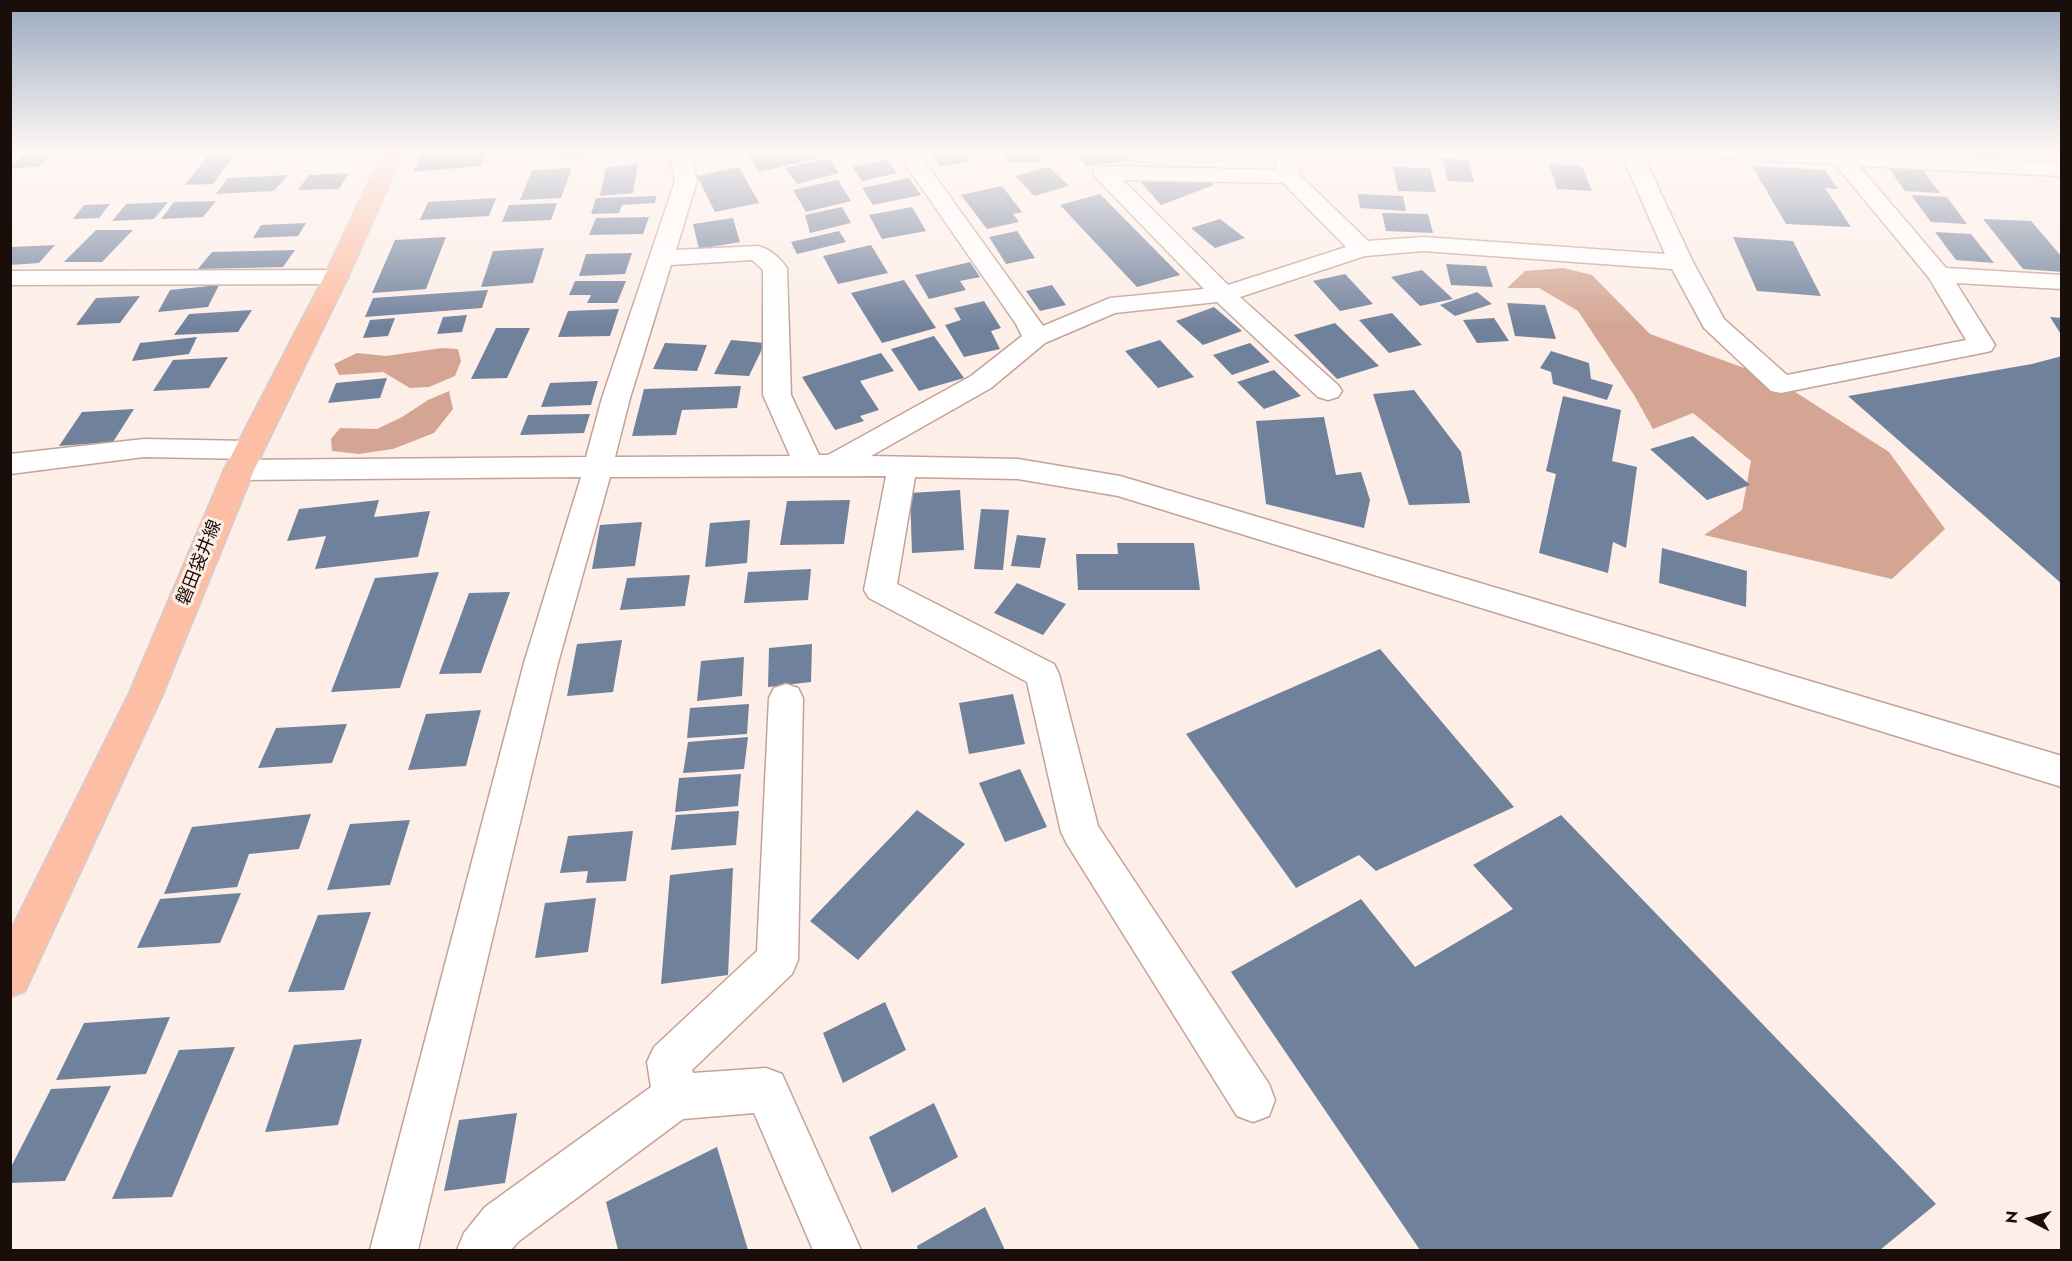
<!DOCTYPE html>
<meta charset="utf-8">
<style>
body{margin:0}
#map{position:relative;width:2072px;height:1261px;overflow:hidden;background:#fdeee8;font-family:Jost,sans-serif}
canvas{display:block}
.frame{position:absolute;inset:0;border:12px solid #1a0e0a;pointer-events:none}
.north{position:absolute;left:2000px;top:1189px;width:60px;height:60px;-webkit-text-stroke:4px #fdeee8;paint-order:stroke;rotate:276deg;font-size:16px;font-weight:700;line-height:24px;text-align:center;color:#1a0e0a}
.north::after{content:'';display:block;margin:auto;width:21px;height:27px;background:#1a0e0a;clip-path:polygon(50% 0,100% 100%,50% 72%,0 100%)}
</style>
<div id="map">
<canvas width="2072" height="1261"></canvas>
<div class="frame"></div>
<div class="north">N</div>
</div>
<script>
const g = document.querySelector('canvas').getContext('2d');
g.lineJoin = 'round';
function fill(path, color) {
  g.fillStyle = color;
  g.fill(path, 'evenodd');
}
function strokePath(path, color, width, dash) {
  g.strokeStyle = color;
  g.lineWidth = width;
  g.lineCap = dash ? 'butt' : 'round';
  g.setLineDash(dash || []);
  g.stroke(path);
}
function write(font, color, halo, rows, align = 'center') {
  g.font = font + ' Jost,"Noto Sans JP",sans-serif';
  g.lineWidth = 6;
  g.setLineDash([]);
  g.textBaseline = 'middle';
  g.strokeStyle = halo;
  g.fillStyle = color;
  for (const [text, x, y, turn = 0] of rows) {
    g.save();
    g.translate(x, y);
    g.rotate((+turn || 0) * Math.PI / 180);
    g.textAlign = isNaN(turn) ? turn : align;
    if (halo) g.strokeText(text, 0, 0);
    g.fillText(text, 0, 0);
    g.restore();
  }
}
const forest = new Path2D(`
 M1563,268L1592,275L1650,334L1775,379L1889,452L1945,529L1892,579L1704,535L1742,510L1751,461L1693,413L1653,429L1634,395L1578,311L1539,288H1507L1525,271Z
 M442,348L458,349L461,361L455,376L429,387L410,388L383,372L339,375L334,364L357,353L386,356Z
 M449,391L453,409L434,433L393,449L359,454L332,451L331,439L340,428L377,429L402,417L428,400Z`);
const building = new Path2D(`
 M211,151H237L213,184L185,185Z
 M423,151H486L481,166L413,172Z
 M556,151H597L596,156L554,158Z
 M750,151H813L818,158L759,172L746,152Z
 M930,151H964L970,161L940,167Z
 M1005,151H1038L1041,161L1007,163Z
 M1078,151H1125L1130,161L1085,166Z
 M1962,151H1999L2004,156L1965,155Z
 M53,153L39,167L10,168L24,154Z
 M828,158L839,173L797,184L785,168Z
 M1442,158L1468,160L1474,182L1448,181Z
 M887,160L897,173L862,181L852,167Z
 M638,164L633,193L600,196L606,167Z
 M1549,164L1582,166L1592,191L1557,189Z
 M1752,166L1825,170L1838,189L1825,188L1851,227L1786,224Z
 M1887,166L1921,168L1940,193L1905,191Z
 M739,167L759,203L715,212L697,176Z
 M1049,167L1069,186L1034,196L1015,176Z
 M1393,167L1430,168L1436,192L1398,191Z
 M572,168L561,198L520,200L532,170Z
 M349,173L339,189L298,190L309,175Z
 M288,175L274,191L216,194L228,178Z
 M909,178L921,195L873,205L862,188Z
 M1138,179L1210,180L1214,185L1161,205Z
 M838,180L851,201L806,212L793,190Z
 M1002,186L1022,212L1013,214L1019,222L987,229L961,195Z
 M1100,194L1180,275L1137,287L1060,205Z
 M1358,194L1403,196L1406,211L1360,208Z
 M1911,195L1947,197L1967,224L1931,222Z
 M656,196L655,203L622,205L619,213L591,214L596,198Z
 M496,198L489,216L420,220L428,202Z
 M216,201L203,217L161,219L174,202Z
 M168,202L154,219L112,221L126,204Z
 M557,203L551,220L502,222L509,205Z
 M110,204L99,218L73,219L84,205Z
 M842,207L851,223L810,233L805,215Z
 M912,207L926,231L882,239L869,215Z
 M1382,213L1428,214L1433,233L1386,231Z
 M649,217L643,234L589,235L596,218Z
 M733,218L740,242L699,249L693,224Z
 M1220,219L1245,238L1215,248L1191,228Z
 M1983,219L2031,221L2062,257V272L2023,269Z
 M306,223L298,236L253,238L261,225Z
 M96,230H133L102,262H64Z
 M839,231L846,242L797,254L791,242Z
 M1017,231L1035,258L1006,264L989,237Z
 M1935,232L1971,234L1994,263L1956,260Z
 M446,237L426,289L372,293L395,240Z
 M1733,237L1793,241L1821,296L1757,291Z
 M55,245L39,263L10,265L11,247Z
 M871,245L888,273L838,284L823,256Z
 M544,248L533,283L481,287L493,251Z
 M295,250L283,267L198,269L212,252Z
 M632,253L625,274L579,276L586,254Z
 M970,262L980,277L960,281L966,290L929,299L915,275Z
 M1446,264L1486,266L1493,287L1451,285Z
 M1422,270L1453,299L1420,306L1391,277Z
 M1345,274L1373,304L1340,311L1313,281Z
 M904,280L936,328L882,343L851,293Z
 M575,281H626L617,303H587L591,295H569Z
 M219,285L208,307L158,312L170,290Z
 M1052,285L1066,305L1040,311L1026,291Z
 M488,290L482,308L365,317L373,298Z
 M1477,292L1492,304L1455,316L1440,305Z
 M140,296L120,323L76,325L96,298Z
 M984,301L1001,328L991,331L1000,349L964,357L945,325L961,320L954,308Z
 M1507,303L1545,305L1556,339L1515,336Z
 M1214,307L1242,331L1203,345L1176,321Z
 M619,309L610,336L558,337L568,311Z
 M252,310L238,332L174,335L189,314Z
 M1392,313L1422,345L1389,353L1359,320Z
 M467,315L462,332L437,334L443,317Z
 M2050,317L2062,318V336Z
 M395,318L388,336L363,338L370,320Z
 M1494,318L1509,341L1477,343L1463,320Z
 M1335,323L1379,366L1337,379L1294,335Z
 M496,328H530L507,378L471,379Z
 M934,336L964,378L919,391L891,349Z
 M197,337L189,354L132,361L140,343Z
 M731,340L765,343L749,376L714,374Z
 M1160,340L1194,377L1158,388L1125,351Z
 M665,343L707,345L697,371L653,369Z
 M1250,343L1270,362L1232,375L1213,355Z
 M1551,351L1589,363L1591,379L1613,385L1607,400L1553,384L1551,372L1540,368Z
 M881,353L894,371L860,381L879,410L860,416L864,421L835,430L802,377Z
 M2062,356V584L1848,396L2032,364Z
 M228,357L209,388L153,391L173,360Z
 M1274,370L1301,396L1264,409L1237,382Z
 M387,378L380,398L328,403L336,383Z
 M598,381L591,405L541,407L550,383Z
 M741,386L737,408L682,410L676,435L632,436L644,389Z
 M1414,390L1461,452L1470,503L1409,505L1373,394Z
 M1563,396L1621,410L1612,461L1637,467L1626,548L1613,542L1608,573L1539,553L1556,474L1546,471Z
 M134,409L113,442L59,446L82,412Z
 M590,414L584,433L520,435L528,415Z
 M1324,417L1336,475L1361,472L1370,500L1364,528L1266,504L1256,421Z
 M1693,436L1750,485L1707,500L1650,449Z
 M960,490L964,550L912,553L910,493Z
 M379,500L374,517L430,511L418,557L315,569L326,536L287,541L299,509Z
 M850,500L844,544L780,545L787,501Z
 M981,509L1009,510L1003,570L974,569Z
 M750,520L747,563L705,567L710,523Z
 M642,522L635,566L592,569L600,525Z
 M1017,535L1046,538L1040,568L1011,566Z
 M1117,543H1194L1200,590H1078L1076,554H1118Z
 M1662,548L1747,571L1746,607L1659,583Z
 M811,569L808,600L744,603L748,572Z
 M439,572L400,688L331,692L375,578Z
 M690,575L685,606L620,610L627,578Z
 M1017,583L1066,604L1043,635L994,613Z
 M510,592L481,673L439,674L469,593Z
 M622,640L613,692L567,696L577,644Z
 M812,644L811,682L768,687L769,648Z
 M1380,649L1514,807L1376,871L1359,855L1296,888L1186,734Z
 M744,657L742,696L697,701L701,661Z
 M1013,694L1025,744L969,754L959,703Z
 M749,704L747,734L687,738L690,708Z
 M481,710L466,766L408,770L426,714Z
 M347,724L332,763L258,768L276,728Z
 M748,737L744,769L683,773L688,742Z
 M1020,769L1047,827L1005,842L979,783Z
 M741,774L738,806L675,812L679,778Z
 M917,810L965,844L858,960L810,921Z
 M739,811L736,845L671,850L676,815Z
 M311,814L299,849L249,854L237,887L164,894L192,827Z
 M1561,815L1936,1204L1880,1250H1420L1231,972L1361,899L1415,967L1513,909L1473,865Z
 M410,820L390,885L327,890L350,824Z
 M633,831L626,881L586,883L588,871L560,873L568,836Z
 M733,868L728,975L661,984L670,875Z
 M241,893L220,943L137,948L160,899Z
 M596,898L588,952L535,958L545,903Z
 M371,912L344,990L288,992L318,915Z
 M885,1002L906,1050L843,1083L823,1033Z
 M170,1017L146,1074L56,1080L84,1023Z
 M362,1039L338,1125L265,1132L294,1045Z
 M235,1047L172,1197L112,1199L179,1050Z
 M111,1086L65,1181L10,1183V1169L51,1089Z
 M934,1103L958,1157L892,1193L869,1137Z
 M517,1113L505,1183L444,1191L459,1120Z
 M717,1147L748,1250H618L606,1202Z
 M985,1207L1005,1250H918L917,1246Z`);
const minor = new Path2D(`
 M687,151H730L727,155L693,163L697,181L676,250L758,246C770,249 780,258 787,268L791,395L819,455H828L971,376L1022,336L1016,324L896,151H917L1043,326L1110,298L1204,289L1096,178L1093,173L1096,168L1104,166L1277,170L1273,151H1295L1300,175L1368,241L1423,237L1665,254L1620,151H1641L1693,262L1724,319L1787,375L1966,340L1929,278L1835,164L1703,157L1696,155L1693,151H1830L2062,163V176L1859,166L1946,268L2062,275V289L1956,283L1995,345L1991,351L1982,353L1781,393L1771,391L1704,328L1672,269L1423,251L1365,256L1240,297L1338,385L1342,391L1338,397L1328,400L1318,397L1217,302L1115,313L1045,343L991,388L871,456L1018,459L1120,476L2062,756V787L1118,496L1018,479L915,477L897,584L1054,664L1059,674L1098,826L1269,1084L1275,1100L1269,1116L1253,1122L1237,1116L1067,844L1061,832L1027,682L869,598L864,590L886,476L610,477L558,663L418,1250H370L524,663L581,477L239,480L229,477L224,470L229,463L239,460L586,457L602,398L675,181L670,159L673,154ZM1123,180L1283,183L1346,247L1228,285ZM752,260L763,270V395L790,456L615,457L630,398L671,265Z
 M336,270L345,272L348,277L345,282L336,284L10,285V271Z
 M144,439L249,441L259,443L263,450L259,457L249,459L144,457L10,474V454Z
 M786,684L798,688L803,698L798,960L792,974L692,1070L693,1073L766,1068L782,1074L861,1250H813L754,1113L683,1119L519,1241L511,1250H457L464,1233L485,1207L651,1087L647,1062L654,1047L757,951L769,698L774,688Z`);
const major = new Path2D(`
 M383,151H404L348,277L254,470L162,696L25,991L10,997V932L128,696L224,470L324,277Z`);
const streetNames = [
 ["磐田袋井線",200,563,-68]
];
fill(forest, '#d4a593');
fill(building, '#70819c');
strokePath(minor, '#c4a295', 3);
strokePath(major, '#d1cfce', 3);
fill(minor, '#fff');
fill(major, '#fcbea5');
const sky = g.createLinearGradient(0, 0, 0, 328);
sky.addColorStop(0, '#9aa8c0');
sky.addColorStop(0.46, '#fef7f5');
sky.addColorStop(1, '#fef7f500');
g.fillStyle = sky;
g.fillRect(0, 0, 2072, 328);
write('18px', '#1a0e0a', '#fdeee8', streetNames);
</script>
